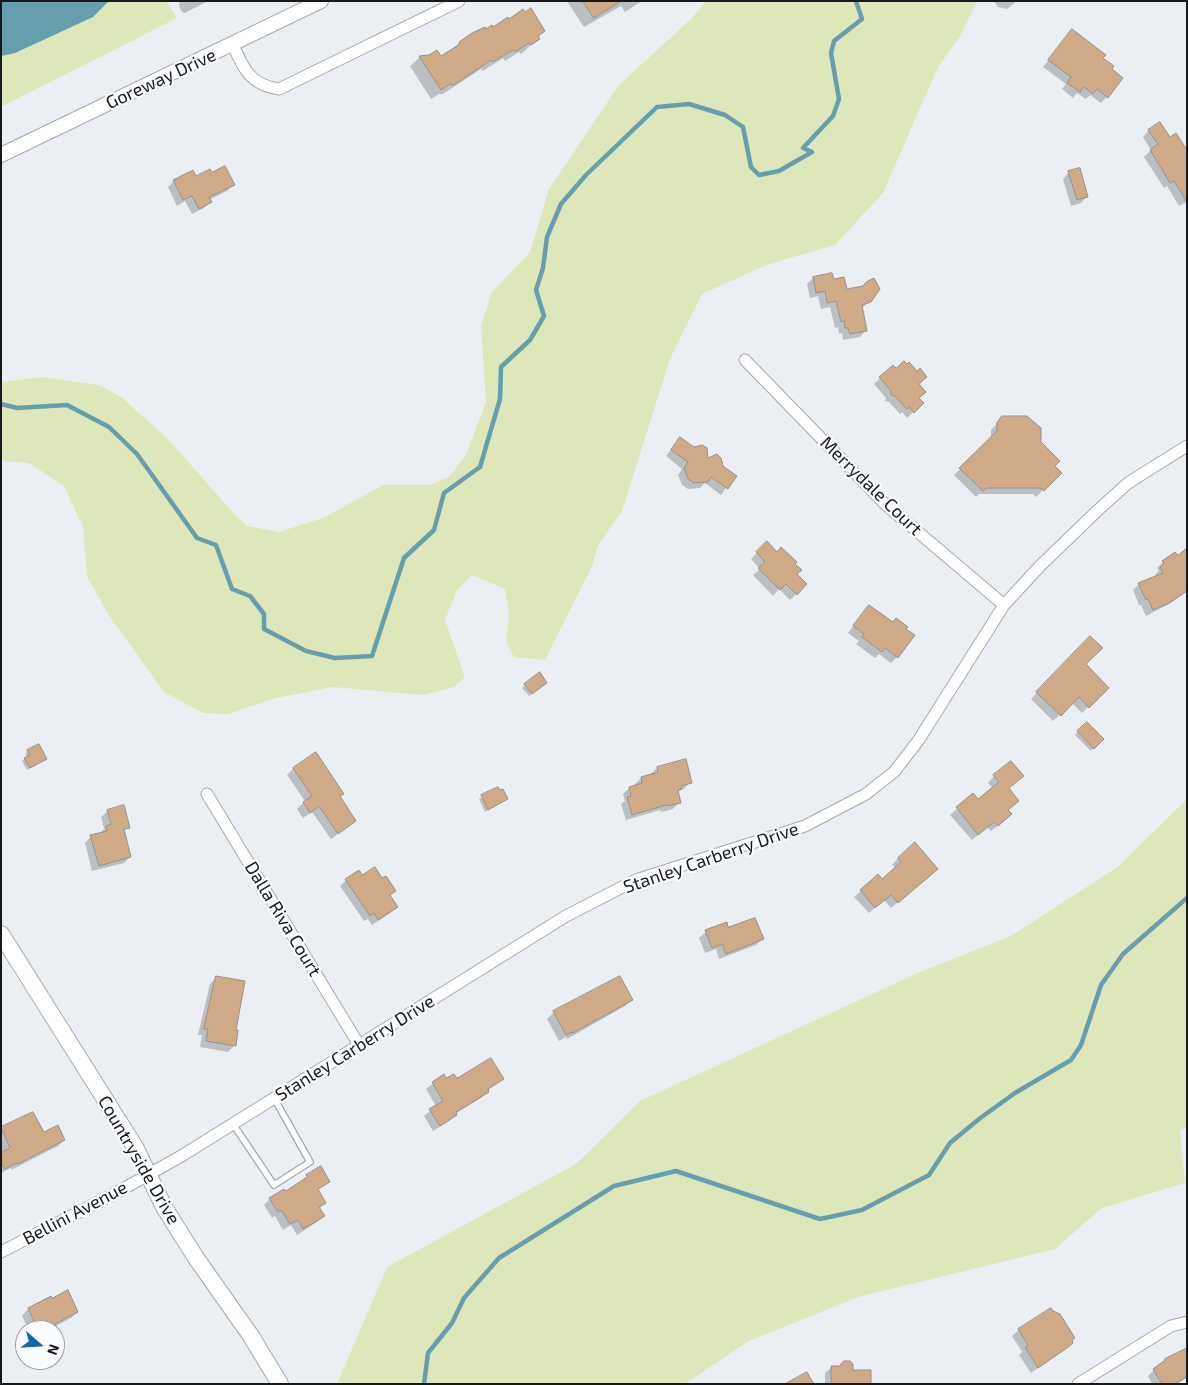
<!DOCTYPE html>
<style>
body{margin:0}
#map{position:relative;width:1188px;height:1385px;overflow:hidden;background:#ebeff3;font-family:"Exo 2",sans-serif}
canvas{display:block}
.frame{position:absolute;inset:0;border:2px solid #161819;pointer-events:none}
.north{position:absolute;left:15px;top:1320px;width:50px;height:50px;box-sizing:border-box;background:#fafcff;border:1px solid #9fa1a3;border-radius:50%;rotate:109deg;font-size:14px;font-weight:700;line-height:20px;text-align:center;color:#161819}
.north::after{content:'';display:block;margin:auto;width:18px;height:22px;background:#1365b4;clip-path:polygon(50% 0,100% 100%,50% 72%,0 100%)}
</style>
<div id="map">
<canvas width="1188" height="1385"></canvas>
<div class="frame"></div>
<div class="north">N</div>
</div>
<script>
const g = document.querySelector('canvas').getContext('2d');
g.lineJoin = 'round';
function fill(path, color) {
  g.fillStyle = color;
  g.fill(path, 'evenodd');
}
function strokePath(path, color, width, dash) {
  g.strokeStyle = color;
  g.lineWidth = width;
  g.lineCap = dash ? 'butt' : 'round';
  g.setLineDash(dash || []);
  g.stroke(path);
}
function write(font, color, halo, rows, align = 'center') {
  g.font = font + ' "Exo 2",sans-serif';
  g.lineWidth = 4.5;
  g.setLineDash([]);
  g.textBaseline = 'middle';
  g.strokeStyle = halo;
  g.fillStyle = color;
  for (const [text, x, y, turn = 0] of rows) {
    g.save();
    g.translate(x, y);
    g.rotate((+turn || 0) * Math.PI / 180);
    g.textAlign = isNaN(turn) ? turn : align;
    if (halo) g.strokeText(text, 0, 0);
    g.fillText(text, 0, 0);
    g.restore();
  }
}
const green = new Path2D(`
 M1,1H167L177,18L1,107Z
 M706,1H977L961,35L938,67L883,193L835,245L769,264L702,294L670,359L622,511L598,545L592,567L545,660L514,657L506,642L509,616L505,589L472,575L457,590L445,620L465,677L454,687L423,695L333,687L276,698L228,714L203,713L164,692L108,614L87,576L83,527L64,486L29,463L1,461V382L42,377L99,385L121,397L168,439L235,515L247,526L279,532L323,518L383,485H430L450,476L466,455L486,402L481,325L492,292L530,252L549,189L619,85L692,18Z
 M1187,799V1128L1180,1131L1185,1183L1102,1208L1055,1249L858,1297L749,1341L685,1384H337L387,1267L576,1164L640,1101L920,972L1011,936L1119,866Z`);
const water = new Path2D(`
 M1,1H109L93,17L15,53L1,56Z`);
const shadow = new Path2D(`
 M180,1H208L185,13L182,12L179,6Z
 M567,1H642L625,12L621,6L584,27Z
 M994,1H1017L1007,9L998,7Z
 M493,28L543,31L537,37L538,39L521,54L519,52L505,61L503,58L483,71L481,69L443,94H439L431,99L410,66L420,57H441L452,50L460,42Z
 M1072,31L1107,97L1101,103L1090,95L1086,99L1077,93L1073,98L1062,89L1066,84L1043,67Z
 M1149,130L1169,139L1185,149L1187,148V202L1179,206L1167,186L1164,188L1144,157L1151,150L1143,137Z
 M1069,172L1087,196L1081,203L1071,206L1063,179Z
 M211,174L233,185L227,191L209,200L210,202L204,208L192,214L185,201L177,206L168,187L174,181Z
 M813,278L833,280L846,291L870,301L862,308L866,330L860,337L843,340L842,333L839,334L838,327L835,328L830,307L821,309L818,296L810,298L807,284Z
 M893,366L896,370L917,373L918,398L916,409L907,418L902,412L900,414L889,402L885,401L886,398L874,384Z
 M1003,417L1040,443L1053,466L1060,473L1036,497L1033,494H979L976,497L954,475L991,439V430Z
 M681,438L707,459L722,467L735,476L721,495L705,483L700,488L688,489L682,485L678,475L682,469L666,456Z
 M767,543L777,554L794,564L796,574L806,584L790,600L779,589L773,596L753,575L760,569L751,559Z
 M1178,557L1187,591L1171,603L1146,616L1141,605H1139L1133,590L1139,584L1156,577L1155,575L1159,570L1157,568L1163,562Z
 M869,606L897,657L891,663L879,654L875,658L856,644L859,641L848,633Z
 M1090,637L1085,664L1107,688L1082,713L1072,703L1053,721L1031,699Z
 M525,685H543L529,696L522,688Z
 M1087,723L1102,739L1091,751L1075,735Z
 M28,751L46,759L27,770L22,761L27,757L25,754Z
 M294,768L339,797L355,821L331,839L312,812L303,818L297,809L305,801L287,775Z
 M657,768L690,782L684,789L677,792L679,802L673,809L661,812L660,810L626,820L621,804L625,801L623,794L629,788L635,786V784L641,778L651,774Z
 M994,776L1007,789V811L1004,821L991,831L987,827L972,840L950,815L973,795L978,801L993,788L988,783Z
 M498,788L506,799L485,812L479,799Z
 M108,811L128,827L123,832L130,857L124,863L92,871L85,843L91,836L100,833L104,829L101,817Z
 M898,858L930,875L891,908L884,900L869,913L854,897L861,891L882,880L896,868L892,865Z
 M362,877L382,880L395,891L389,896L396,907L390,913L372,925L368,919L364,921L340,886L346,880Z
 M728,928L762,939L756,945L719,959L716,949L705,953L699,938L706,932Z
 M216,978L235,1045L228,1052L200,1047L202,1035H198L210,984Z
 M631,1000L625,1006L567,1039L566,1037L559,1041L547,1019L554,1012Z
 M443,1076L446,1080L502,1079L487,1091L481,1098L455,1114L456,1115L449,1121L433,1131L424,1116L436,1106L426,1089Z
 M33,1114L44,1133L64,1140L58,1146L11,1170V1168L1,1173V1154L3,1153L1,1149V1129Z
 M320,1168L328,1181L317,1190L325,1203L319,1209L323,1216L317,1222L297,1235L291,1225L283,1230L275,1216L272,1218L264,1205L270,1199L285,1193Z
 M51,1298L77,1312L71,1318L48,1330H29L22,1316L28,1309Z
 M1019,1330L1071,1341L1065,1349L1031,1373L1019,1355L1022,1352L1012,1336Z
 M1187,1349V1378L1177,1384H1152L1148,1376L1154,1370Z
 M832,1367L852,1371L869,1384H825V1373Z`);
const stream = new Path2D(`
 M1,404L17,408L67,405L109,427L137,454L197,538L216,545L232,589L250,596L264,614V629L306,651L335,658L372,656L404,558L434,530L444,493L480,467L500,399L501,367L530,340L544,316L536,290L543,268L547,237L561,204L586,175L657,107L689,104L725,115L743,127L751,167L759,175L779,171L812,152L803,148L833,116L839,99L831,53L834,41L862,19L856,1
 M424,1384L428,1353L452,1323L464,1298L499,1258L614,1186L676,1171L820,1219L862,1210L929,1175L950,1143L979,1119L1015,1093L1071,1060L1081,1045L1101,985L1123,954L1187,898`);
const building = new Path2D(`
 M583,1H621L594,18Z
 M531,8L545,31L538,36L540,39L531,45L529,43L515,52L513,50L493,62L491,60L454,85L450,84L441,90L419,56L429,55L437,50L441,56L460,44L459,42L472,33L485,27L486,29L492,25L493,27L508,17L509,19L523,9L525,12Z
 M1072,29L1106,55L1103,58L1114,66L1112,69L1123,78L1108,98L1097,89L1093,94L1084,87L1080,92L1067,83L1071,77L1048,60Z
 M1160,122L1170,137L1176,133L1187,150V202L1174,181L1170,183L1150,150L1158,144L1148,130Z
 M225,166L235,185L209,197L212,202L199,209L192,196L183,200L173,180L193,170L196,176L210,169L212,172Z
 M1080,168L1088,197L1077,200L1068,171Z
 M832,273L834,279L844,277L847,289L863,286L866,282L874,278L880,289L871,302L862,305L867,331L850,334L848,328H845L844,321L841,322L836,301L827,303L825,291L816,293L813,277Z
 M904,361L907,364L909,362L917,371L920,368L927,377L919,384L926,392L919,398L924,403L914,413L909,407L907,409L905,407L895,396L891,395V391L879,377L893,365L896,368Z
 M1002,416H1027L1041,428V442L1060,461L1055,466L1062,473L1044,491L1040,488H987L983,491L959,468L997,431V423Z
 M680,437L694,447L702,445L707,448L708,458L717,454L721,458L723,466L737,476L728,489L711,477L708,482L694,483L688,479L684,468L688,462L671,450Z
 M767,541L777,552L781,547L797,562L795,564L802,570L797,574L807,584L797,595L786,584L780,590L758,568L765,562L756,552Z
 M1187,548V591L1169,603L1153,610L1148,599L1146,600L1138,583L1163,573L1160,568L1164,563L1162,561L1175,552L1178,555Z
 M869,605L893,622L896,618L908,627L906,629L915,635L898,658L885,648L882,652L862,637L864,634L853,626Z
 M1090,636L1103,648L1086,664L1109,688L1089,708L1079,697L1061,716L1036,692Z
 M540,672L547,683L532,694L524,684Z
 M1087,722L1104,739L1094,749L1077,731Z
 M39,744L47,759L30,768L24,758L30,755L27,750Z
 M316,752L344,794L340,796L356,821L338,834L319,806L310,813L303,802L312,796L293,768Z
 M686,759L692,783L681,786L682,789L678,790L681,803L667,806L666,805L632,815L627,797L631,796L629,787L642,783L641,777L658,772L657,767Z
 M1011,761L1024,776L1009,788L1019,801L1008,810L1012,814L998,826L994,822L978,835L956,807L973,793L978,799L999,782L993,775Z
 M498,787L500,790L503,789L508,799L488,810L481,795Z
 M124,805L130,828L124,829L131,857L99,866L90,835L107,831L106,826L111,824L107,810Z
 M915,842L938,869L898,903L891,895L875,908L860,890L878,874L882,879L901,862L898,858Z
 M375,867L382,878L386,876L396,891L390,895L398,907L378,920L374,913L370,916L345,879L359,870L362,875Z
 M755,918L764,939L726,954L722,944L712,948L705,930L727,922L728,927Z
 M216,976L245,981L236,1030H238L236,1046L206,1041L208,1029H204Z
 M620,976L633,1000L573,1033L572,1032L566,1035L553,1011Z
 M491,1058L504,1079L488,1089L489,1092L456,1112L457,1115L440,1126L429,1109L443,1101L432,1082L444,1074L446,1078L454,1074L457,1078Z
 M33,1112L44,1132L58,1125L65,1140L18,1164L17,1163L5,1169L1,1162V1152L10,1148L1,1127Z
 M321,1166L330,1182L318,1189L326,1203L319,1207L325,1216L303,1229L298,1220L290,1224L282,1211L278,1212L269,1198L284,1189L286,1191L307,1177L306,1175Z
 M68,1290L78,1312L55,1324L58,1330H38L28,1308L51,1296L52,1298Z
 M1051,1308L1053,1311L1060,1314L1075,1338L1072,1340L1073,1343L1067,1348L1038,1368L1025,1347L1028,1345L1018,1329Z
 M1187,1348V1376L1175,1384H1162L1153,1369L1165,1360V1359Z
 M844,1361H850L853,1364V1370H871V1384H831V1366H839Z
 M807,1372L814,1384H785Z`);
const service = new Path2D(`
 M233,1124L274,1185L310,1162L274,1098`);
const minor = new Path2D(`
 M233,45C243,68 250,85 279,89L459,1
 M745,360L885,504L1004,605
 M207,794L359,1045
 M1,1252L114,1194L183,1155L566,916L636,880L805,826L866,794L894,772L918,741L1004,605L1040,566L1097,511L1128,483L1187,446
 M1078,1384L1171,1326L1187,1322`);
const tertiary = new Path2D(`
 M1,155L321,1`);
const secondary = new Path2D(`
 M1,934L135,1147L164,1207L196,1258L251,1336L280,1384`);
const streetNames = [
 ["Goreway Drive",161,79,-25],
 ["Merrydale Court",871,486,44],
 ["Stanley Carberry Drive",711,858,-19],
 ["Dalla Riva Court",283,919,59],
 ["Stanley Carberry Drive",355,1048,-32],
 ["Countryside Drive",139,1160,60],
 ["Bellini Avenue",75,1213,-28]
];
fill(green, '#dee7b9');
fill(water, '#659faf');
fill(shadow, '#0003');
strokePath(stream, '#659faf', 4.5);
fill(building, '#cfaa86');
strokePath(building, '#95918e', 1);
strokePath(service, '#a5a9ad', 8);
strokePath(minor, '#a5a9ad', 13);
strokePath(tertiary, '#a5a9ad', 16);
strokePath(secondary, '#a5a9ad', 18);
strokePath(service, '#fff', 5.5);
strokePath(minor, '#fff', 11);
strokePath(tertiary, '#fff', 14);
strokePath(secondary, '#fff', 16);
write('18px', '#161819', '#fafcff', streetNames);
</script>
